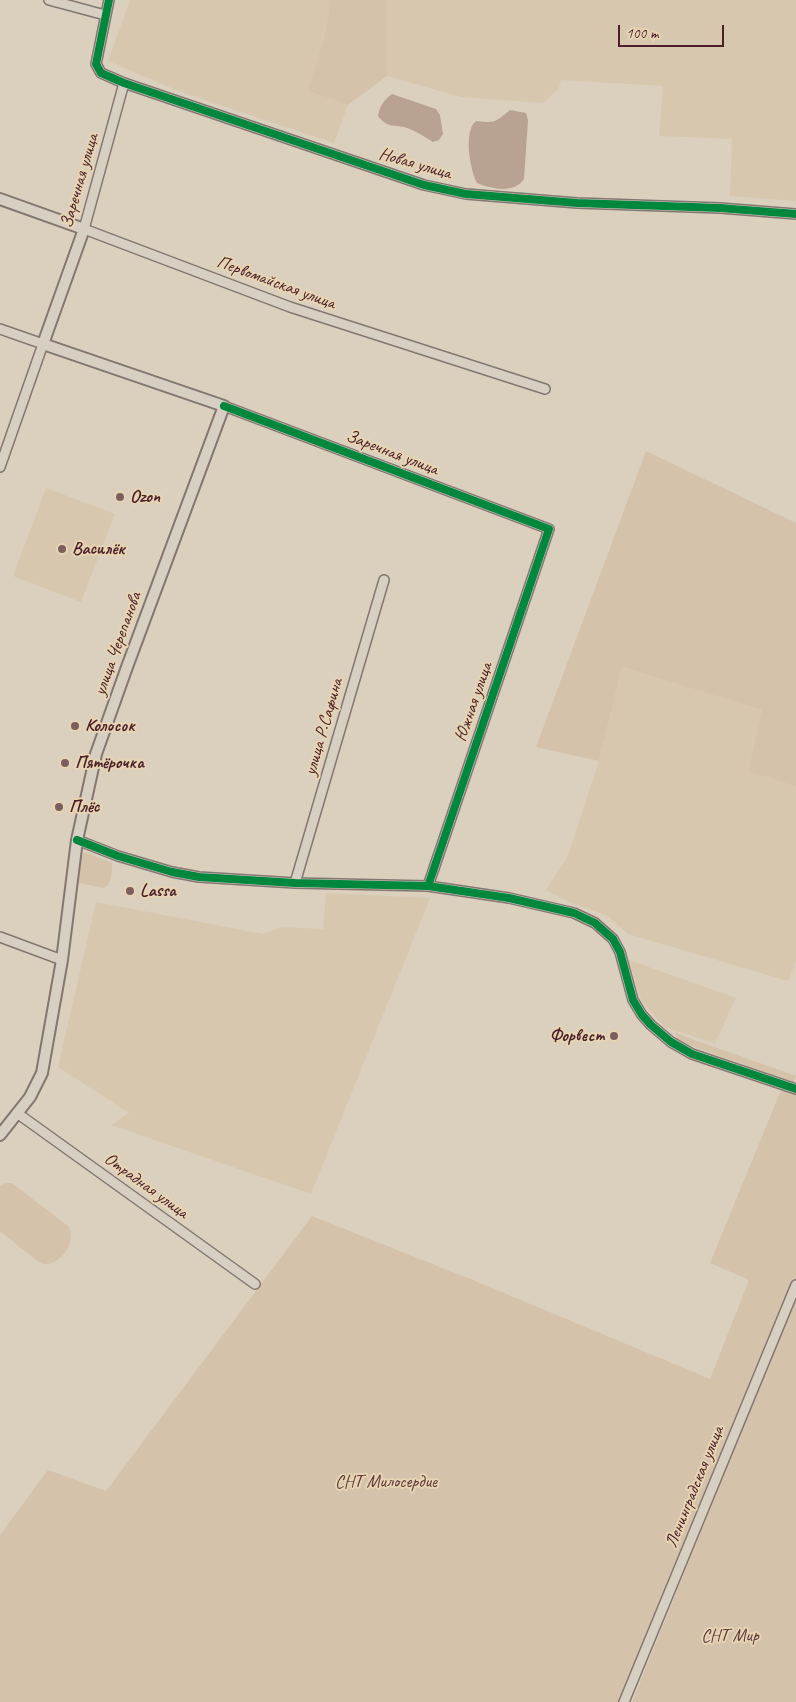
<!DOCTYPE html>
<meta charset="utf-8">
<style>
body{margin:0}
#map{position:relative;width:796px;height:1702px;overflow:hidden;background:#dbd0be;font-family:Caveat,sans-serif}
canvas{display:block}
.scale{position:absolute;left:618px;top:25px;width:106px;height:22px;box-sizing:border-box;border:2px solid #4a1f2b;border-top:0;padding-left:6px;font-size:15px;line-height:18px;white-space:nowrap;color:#4a1f2b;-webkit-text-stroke:4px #e7d4b2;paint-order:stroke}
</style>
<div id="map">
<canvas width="796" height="1702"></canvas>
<div class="scale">100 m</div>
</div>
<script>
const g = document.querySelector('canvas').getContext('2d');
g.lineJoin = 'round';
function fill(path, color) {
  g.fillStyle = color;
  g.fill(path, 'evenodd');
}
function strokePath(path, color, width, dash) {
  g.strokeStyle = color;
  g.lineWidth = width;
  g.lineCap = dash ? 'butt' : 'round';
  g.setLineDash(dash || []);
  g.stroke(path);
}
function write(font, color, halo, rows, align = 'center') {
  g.font = font + ' Caveat,sans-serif';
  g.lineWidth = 4;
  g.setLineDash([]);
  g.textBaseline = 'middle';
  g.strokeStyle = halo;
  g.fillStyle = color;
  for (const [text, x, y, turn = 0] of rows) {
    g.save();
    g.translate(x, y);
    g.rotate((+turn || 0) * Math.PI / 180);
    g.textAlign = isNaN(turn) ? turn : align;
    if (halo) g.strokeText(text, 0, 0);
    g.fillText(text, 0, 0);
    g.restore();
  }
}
const built = new Path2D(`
 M130,0H331L321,51L308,91L348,105L334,143L178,91L108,61Z
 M387,0H796V201L730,196L732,139L659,136L663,86L561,80L559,88L543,103L461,97L387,76Z
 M46,488L115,514L81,602L13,576Z
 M622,667L762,710L748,771L796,785V961L788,981L628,934L608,916L569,902L546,890L567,858L599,761Z
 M326,893L430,898L311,1194L111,1125L129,1113L58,1067L96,902L263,934L282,927L323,929Z
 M629,960L736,998L715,1043L664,1027L641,1000Z`);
const green = new Path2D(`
 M331,0H387V76L348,105L308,91L323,42Z
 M646,451L796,523V786L748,771L762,710L622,667L599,761L536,747Z
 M85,852L112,863C112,872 112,884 104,888L79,883L75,880L78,856Z
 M675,1033L796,1076L794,1083L678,1041Z
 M781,1090L796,1095V1278L618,1702H0V1535L48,1470L106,1491L312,1216L480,1283L710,1379L749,1280L710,1263Z
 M6,1183H12L69,1227C72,1235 71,1242 67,1250C62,1257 54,1265 44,1264C37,1263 8,1237 0,1231V1186Z
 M796,1297V1702H632Z`);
const water = new Path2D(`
 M392,94L436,109L440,115L443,134L439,140L433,142C425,137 416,131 407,128C394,124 388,129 378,116C380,105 384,100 392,94Z
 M510,110L526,113L528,120L524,179C514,194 492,189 477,183C470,170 463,131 476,121C495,123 494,123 510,110Z`);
const minor = new Path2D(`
 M49,0L105,15
 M109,0L96,64L101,73L124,83L424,185L466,194L577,203L720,208L796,214
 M124,83L84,229L290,307L545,389
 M0,329L43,344L0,467
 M224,406L549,529L428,886
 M77,840L118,856L172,872L199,877L295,883L428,886L509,898L574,913L595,923L613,939L620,952L633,1000L642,1015L651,1025L671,1042L692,1054L796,1089
 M295,883L384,580
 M0,937L62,960
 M17,1113L255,1284
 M624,1702L796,1285`);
const major = new Path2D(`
 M0,199L84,229L43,344L224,406L127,667L96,754L77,840L62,960L42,1073L30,1097L0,1135`);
const cycleway = new Path2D(`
 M109,0L96,64L101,73L124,83L424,185L466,194L577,203L720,208L796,214
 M224,406L549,529L428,886
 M77,840L118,856L172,872L199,877L295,883L428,886L509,898L574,913L595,923L613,939L620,952L633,1000L642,1015L651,1025L671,1042L692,1054L796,1089`);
const markers = [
 [120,497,5,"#7d5d5e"],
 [62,549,5,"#7d5d5e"],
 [75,726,5,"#7d5d5e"],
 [65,763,5,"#7d5d5e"],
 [59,807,5,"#7d5d5e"],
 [130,891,5,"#7d5d5e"],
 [614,1036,5,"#7d5d5e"]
];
const streetNames = [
 ["Новая улица",415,164,16],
 ["Заречная улица",80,181,-74],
 ["Первомайская улица",276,283,20],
 ["Заречная улица",392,453,21],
 ["улица Черепанова",118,644,-70],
 ["Южная улица",474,702,-71],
 ["улица Р.Сафина",324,727,-74],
 ["Отрадная улица",146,1186,36],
 ["Ленинградская улица",695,1487,-68]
];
const poiNames = [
 ["Ozon",130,497],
 ["Василёк",72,549],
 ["Колосок",85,726],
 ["Пятёрочка",75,763],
 ["Плёс",69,807],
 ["Lassa",140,891],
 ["Форвест",604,1036,"right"]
];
const parkNames = [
 ["СНТ Милосердие",386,1482],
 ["СНТ Мир",730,1636]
];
fill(built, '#d7c7ae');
fill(green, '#d4c2ab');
fill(water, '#b9a292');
strokePath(minor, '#847670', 12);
strokePath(major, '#847670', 14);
strokePath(minor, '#d7cfc2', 9);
strokePath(major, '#d7cfc2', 10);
strokePath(cycleway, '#00873e', 8);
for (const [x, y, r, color] of markers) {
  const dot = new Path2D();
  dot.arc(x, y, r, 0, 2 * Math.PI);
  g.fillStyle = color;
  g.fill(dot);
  strokePath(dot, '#e7d4b2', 2);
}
write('18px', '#4a1f2b', '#e7d4b2', streetNames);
write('bold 18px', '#4a1f2b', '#e7d4b2', poiNames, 'left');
write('18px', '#5e363c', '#e7d4b2', parkNames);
</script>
